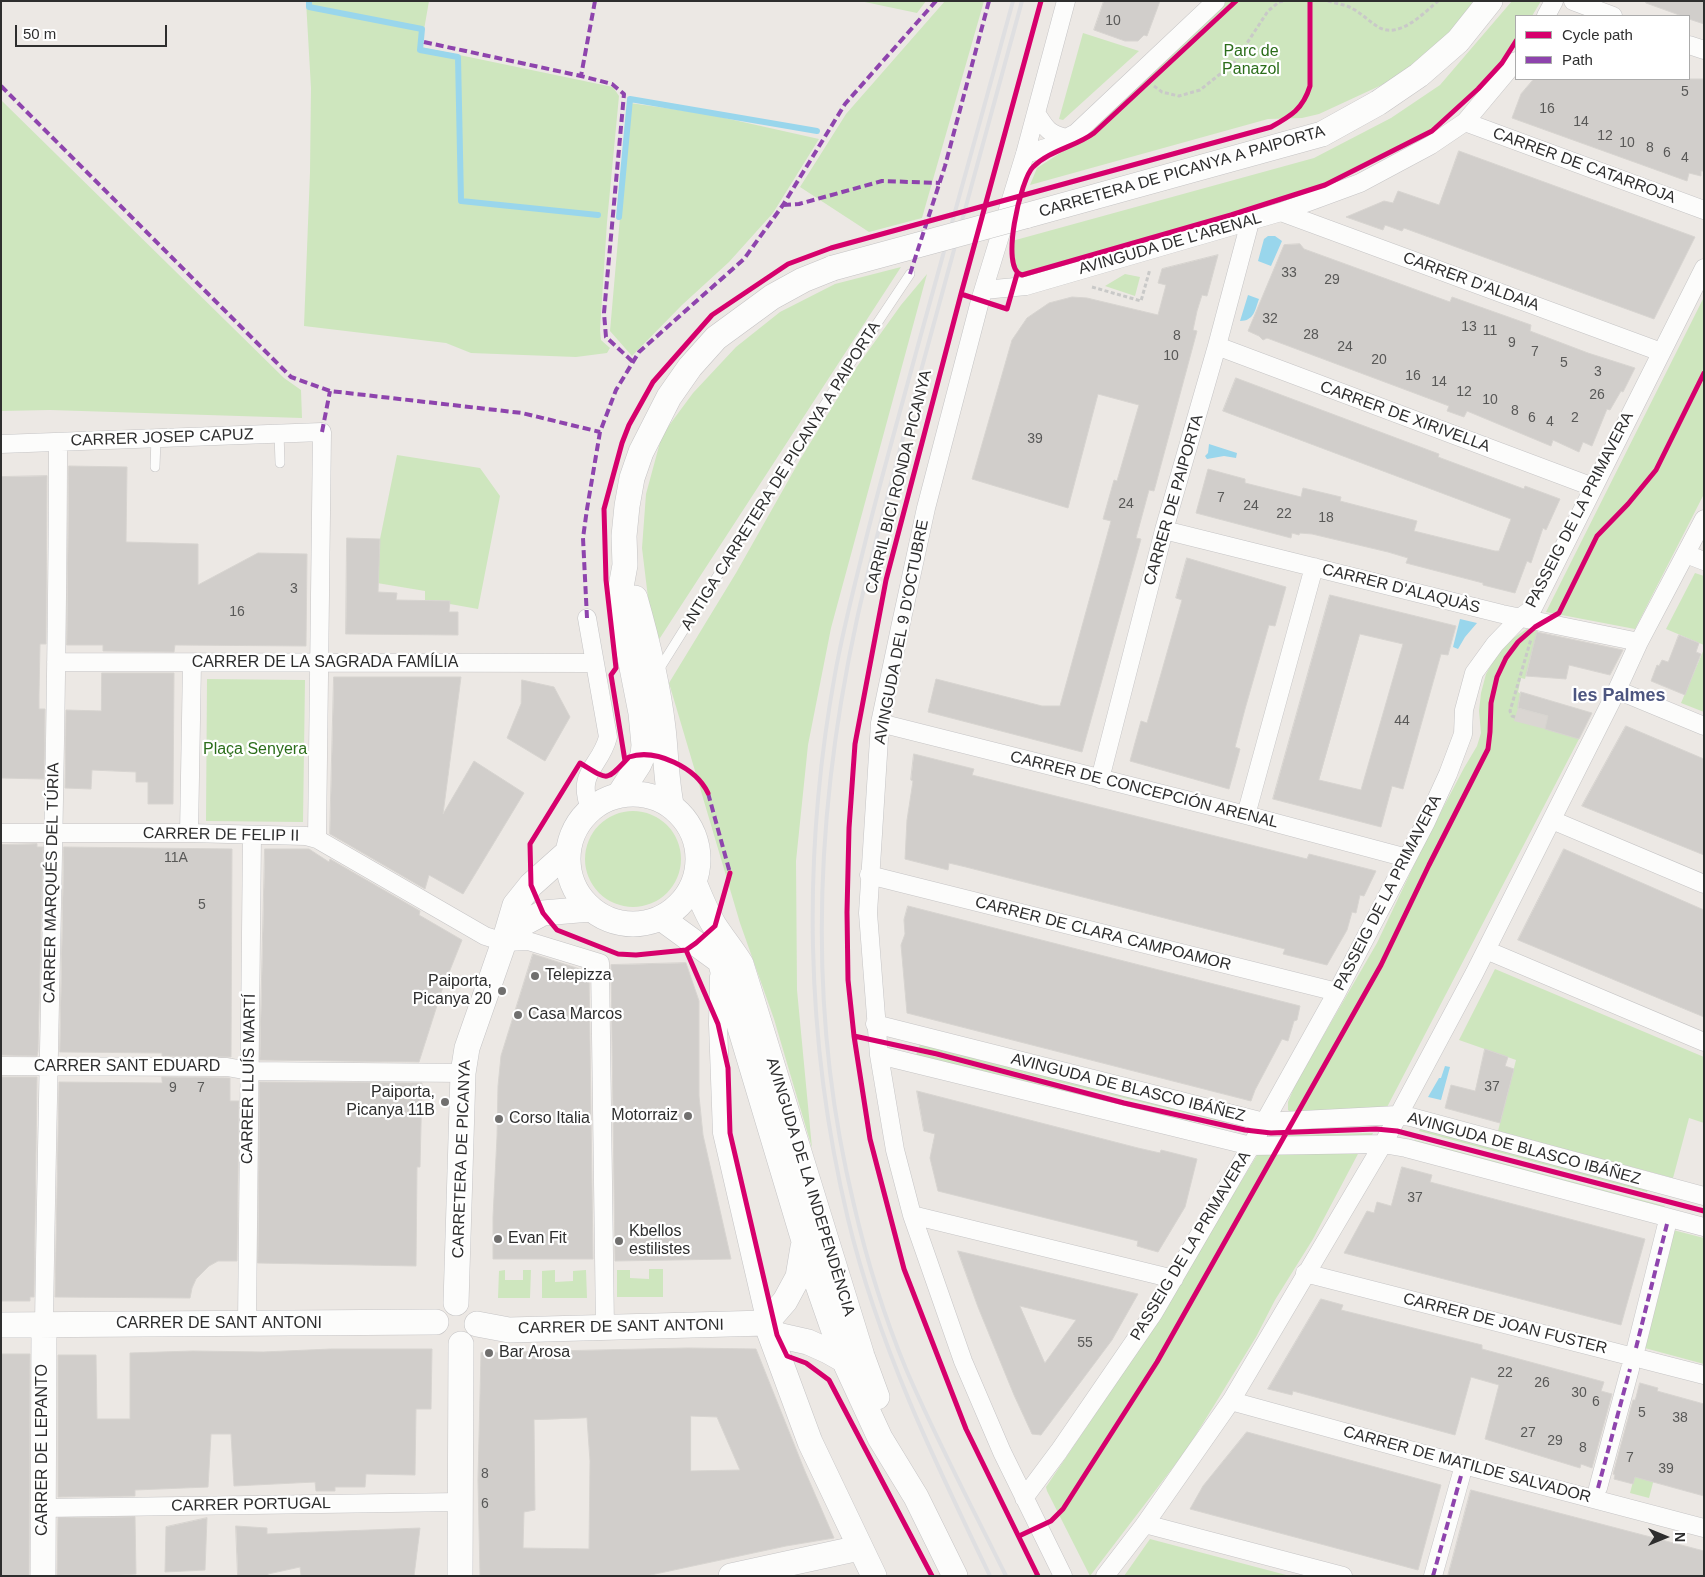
<!DOCTYPE html>
<meta charset="utf-8">
<style>
body{margin:0}
#map{position:relative;width:1705px;height:1577px;overflow:hidden;background:#ece8e4;font-family:Arial,sans-serif}
canvas{display:block}
.frame{position:absolute;inset:0;border:2px solid #2e2e2e;pointer-events:none}
.legend{position:absolute;left:1515px;top:15px;width:175px;height:65px;box-sizing:border-box;background:#fff;border:1px solid #ababab;margin:0;padding:6px 9px;list-style:none;font-size:15px;color:#2e2e2e}
.legend li{display:flex;align-items:center;gap:10px;height:25px}
.legend b{width:25px;border:1px solid #ababab}
.north{position:absolute;left:1640px;top:1512px;width:50px;height:50px;-webkit-text-stroke:4px #fff;paint-order:stroke;rotate:90deg;font-size:14px;font-weight:700;line-height:20px;text-align:center;color:#2e2e2e}
.north::after{content:'';display:block;margin:auto;width:18px;height:22px;background:#2e2e2e;clip-path:polygon(50% 0,100% 100%,50% 72%,0 100%)}
.scale{position:absolute;left:15px;top:25px;width:152px;height:22px;box-sizing:border-box;border:2px solid #2e2e2e;border-top:0;padding-left:6px;font-size:15px;line-height:18px;white-space:nowrap;color:#2e2e2e;-webkit-text-stroke:4px #fff;paint-order:stroke}
</style>
<div id="map">
<canvas width="1705" height="1577"></canvas>
<div class="frame"></div>
<ul class="legend">
<li><b style="height:6px;background:#d6006c"></b>Cycle path</li>
<li><b style="height:6px;background:#8e44ad"></b>Path</li>
</ul>
<div class="north">N</div>
<div class="scale">50 m</div>
</div>
<script>
const g = document.querySelector('canvas').getContext('2d');
g.lineJoin = 'round';
function fill(path, color) {
  g.fillStyle = color;
  g.fill(path, 'evenodd');
}
function strokePath(path, color, width, dash) {
  g.strokeStyle = color;
  g.lineWidth = width;
  g.lineCap = dash ? 'butt' : 'round';
  g.setLineDash(dash || []);
  g.stroke(path);
}
function write(font, color, halo, rows, align = 'center') {
  g.font = font + ' Arial,sans-serif';
  g.lineWidth = 4.5;
  g.setLineDash([]);
  g.textBaseline = 'middle';
  g.strokeStyle = halo;
  g.fillStyle = color;
  for (const [text, x, y, turn = 0] of rows) {
    g.save();
    g.translate(x, y);
    g.rotate((+turn || 0) * Math.PI / 180);
    g.textAlign = isNaN(turn) ? turn : align;
    if (halo) g.strokeText(text, 0, 0);
    g.fillText(text, 0, 0);
    g.restore();
  }
}
const green = new Path2D(`
 M306,1H429L421,47L613,87L619,96L607,222L600,330L601,340L610,348L607,353L576,357L471,353L446,343L304,326L310,172L311,88Z
 M860,1H926L917,13Z
 M945,1H984L922,218L869,232L800,187L846,114Z
 M1226,1H1479L1427,55L1386,83L1319,114L1302,118L1268,119L1030,185L1037,168L1079,141Z
 M1512,1H1541L1532,16H1516V41L1502,63L1478,89L1432,131L1325,185L1231,215L1022,275C1010,272 1009,250 1012,241L1314,158L1391,118L1440,85Z
 M1083,33L1139,51L1063,120L1059,119Z
 M1,100L284,378L301,390L302,418L50,410L1,411Z
 M630,103L707,114L819,139L773,213L729,262L682,305L632,356L610,331Z
 M901,267L658,641L649,606L642,548L646,494L662,435L693,393L736,347L780,312L835,284Z
 M927,274L831,628L808,745L796,861L797,990L812,1148L774,1019L740,923L669,683L736,573L801,458L856,368L901,305Z
 M1125,274L1140,277L1135,296L1105,286Z
 M1704,297V494L1635,629L1546,612Z
 M397,455L480,468L500,496L478,609L450,604V601L425,600V591L377,583L380,539Z
 M1695,573L1704,576V645L1666,629Z
 M1531,626L1539,627L1525,679L1521,678L1518,692L1521,694L1518,708L1548,716L1579,739L1385,1111L1291,1113L1288,1110V1102L1296,1083L1377,943L1424,844L1464,768L1477,746L1481,733L1479,711L1481,693L1486,674L1496,656L1512,639Z
 M1704,649V712L1681,703Z
 M207,679L305,680L303,822L206,821Z
 M585 859a48 48 0 1 1 96 0a48 48 0 1 1-96 0Z
 M1495,969L1704,1057V1123L1689,1118L1673,1178L1498,1131L1516,1060L1459,1040Z
 M920,1043L1228,1119L1227,1123L919,1048Z
 M917,1052L1225,1130L1224,1134L916,1057Z
 M1421,1126L1648,1187L1647,1192L1419,1131Z
 M1373,1133L1372,1135L1285,1140L1287,1135Z
 M1415,1140L1665,1206L1663,1212L1413,1145Z
 M1259,1152H1359L1313,1239L1275,1300L1256,1337L1218,1399L1187,1449L1090,1576L1047,1491L1046,1487L1140,1348Z
 M1673,1230L1704,1238V1364L1641,1347Z
 M649,1269H663V1297H617V1270H630V1278L649,1279Z
 M505,1270V1280H523V1270H531L530,1298H498L499,1271Z
 M555,1270V1282L573,1281V1271L586,1270L587,1298H542V1271Z
 M1645,1437L1664,1441L1649,1498L1630,1493Z
 M1150,1539L1290,1576H1124Z`);
const plaza = new Path2D(`
 M1518,708L1548,716L1545,729L1514,721Z`);
const water = new Path2D(`
 M1268,236H1275L1282,241L1271,266L1258,261L1264,239Z
 M1248,295L1259,299C1255,310 1254,321 1240,321Z
 M1209,444L1237,453L1236,458L1224,456L1207,459L1205,456L1208,453Z
 M1460,619L1477,623L1465,637L1458,649L1453,647Z
 M1445,1066L1450,1067L1441,1100L1428,1097L1439,1078H1441Z`);
const stream = new Path2D(`
 M309,1V7L422,29L420,50L458,57L461,201L598,215
 M619,217L630,99L817,131`);
const building = new Path2D(`
 M1104,1H1160L1147,36L1144,35L1138,41H1125L1094,30Z
 M1647,1H1704V24L1689,19V16H1682L1646,3Z
 M1534,79H1704V171H1701V176L1689,173L1687,181L1512,118L1521,94Z
 M1459,151L1695,237L1654,319L1404,228L1402,231L1385,225L1383,230L1346,217L1384,201L1393,203L1398,191L1439,205Z
 M1300,244L1304,249L1450,302L1452,297L1531,325L1530,331L1588,353L1635,368L1623,392L1621,391L1610,410L1607,409L1592,446L1583,442L1579,452L1553,440L1551,446L1467,411L1464,417L1447,411L1449,406L1267,338L1263,340L1259,336L1248,331L1284,245Z
 M1218,255L1207,296L1202,295L1197,311L1193,330L1197,331L1154,491L1149,490L1136,538L1141,539L1082,752L928,712L936,679L1042,706H1060L1111,521L1103,519L1114,480L1117,481L1139,405L1098,394L1068,508L972,479L1012,340L1027,318L1049,303L1072,297L1087,298L1158,315L1166,285L1158,283L1162,269Z
 M1236,378L1439,454L1438,457L1524,489L1525,486L1560,499L1546,530L1543,528L1531,563L1527,561L1515,593L1483,585V583L1406,563L1408,558L1388,552L1312,534L1300,533L1299,535L1292,533L1291,538L1196,513L1208,469L1245,479V483L1301,497L1303,488L1341,497L1340,501L1417,521L1414,531L1495,551H1499L1511,519L1223,411Z
 M69,466L127,467L126,542L198,544V585L258,553L307,554L306,646L175,645L174,652L103,651V645H67Z
 M47,476L46,644H40L39,694V709H45L44,779L1,778V477Z
 M347,538L380,539L378,592L397,593L396,600L450,601L449,612H458V635L346,634Z
 M1187,558L1286,587L1275,626L1269,625L1245,709L1235,747L1240,749L1229,789L1130,761L1141,721L1147,723L1182,600L1176,598Z
 M1330,595L1456,626L1448,655L1441,654L1403,789L1392,786L1381,827L1273,799ZM1360,634L1403,644L1361,790L1319,780Z
 M1537,632L1623,650L1610,675L1569,665L1566,679L1526,676Z
 M1679,635L1699,643L1696,652L1701,654L1685,695L1651,681L1657,665L1659,666L1662,660L1668,662Z
 M102,673H174L173,804H148V782H136V772L92,770L91,789L65,788L66,710L101,711Z
 M334,677H461L443,814L474,761L524,793L463,894L429,875L425,889L330,834Z
 M522,680L554,687L570,717L545,761L507,738L521,704Z
 M1521,692L1592,713L1579,739L1545,729L1548,716L1518,708Z
 M1626,726L1704,759V855L1582,806Z
 M914,754L974,769L972,775L1307,859L1309,854L1376,871L1364,896L1360,895L1356,913L1352,912L1347,930L1327,965L1283,954L1285,949L966,867L949,863L948,870L905,859L907,820L913,781L911,780Z
 M37,844V847H43L38,1051L37,1056L1,1055V845Z
 M64,847L232,849L231,1057L162,1056V1053L60,1052Z
 M265,849H309L329,862L330,859L420,911L419,915L462,940L442,990L419,1062L260,1060Z
 M1564,849L1704,910V1017L1518,940Z
 M908,906L1300,1006L1297,1020L1294,1021L1288,1041L1282,1039L1255,1090L1251,1101L907,1013L901,945L905,934L904,920Z
 M533,954L589,972L593,1259H493V1217L497,1137L498,1086L501,1056Z
 M686,963L699,1001V1096L703,1135L731,1259L615,1261L611,965Z
 M1485,1049L1508,1057L1505,1066L1514,1069L1500,1123L1445,1108L1451,1085L1475,1091Z
 M1,1077H37L34,1297H30V1301H1Z
 M162,1077L230,1078V1101H239L237,1261H218L209,1266L196,1279L192,1288L190,1298L55,1297L59,1082L162,1083Z
 M260,1082L422,1083L420,1167H417L416,1266L258,1263Z
 M917,1091L1138,1148L1160,1153L1161,1150L1197,1159L1185,1207L1158,1252L1137,1246L1138,1241L938,1191L930,1158L935,1134L924,1131Z
 M1402,1167L1432,1175L1430,1182L1645,1239L1621,1325L1344,1253L1367,1211L1374,1213L1377,1202L1391,1206Z
 M958,1251L1138,1294L1112,1340L1041,1435L1032,1434L1014,1395L978,1307ZM1020,1306L1076,1320L1045,1363Z
 M1321,1299L1343,1305L1341,1310L1482,1345V1349L1604,1382L1601,1391L1612,1394L1592,1468L1581,1464L1580,1468L1485,1439L1499,1385L1471,1377L1455,1435L1293,1391L1292,1395L1268,1389Z
 M688,1348L756,1349L804,1469L834,1538L786,1546L646,1576H480L478,1480L481,1353ZM691,1416L717,1417L740,1470L691,1471ZM587,1418L590,1461L589,1549L523,1548L524,1512L535,1510L534,1420Z
 M331,1349H432L431,1409H416L415,1475L366,1474L365,1487H335V1491H316L315,1482L234,1486L231,1434H211L208,1487L135,1490V1496L58,1497V1355H96L97,1419H130V1353L193,1351L263,1352Z
 M1,1354H30L29,1576H1Z
 M1640,1383L1658,1388L1657,1391L1704,1404V1496L1635,1477L1633,1484L1614,1479L1615,1475L1613,1474L1633,1400H1635Z
 M1247,1432L1441,1485L1418,1570L1190,1509L1203,1486Z
 M1471,1490L1704,1551V1576H1448Z
 M135,1517L136,1574L106,1576H57L58,1518Z
 M207,1518L205,1570L165,1572L166,1527Z
 M236,1526L267,1528V1534L420,1528L414,1576H301L300,1567L268,1574V1576H238Z`);
const path = new Path2D(`
 M1328,1C1334,3 1341,4 1347,6C1360,11 1369,22 1380,28C1400,38 1424,13 1438,1
 M1154,86L1162,92L1179,96L1200,90L1234,63L1268,11L1279,2L1284,1
 M1092,287L1141,301L1150,269
 M1515,717L1512,716L1510,711L1531,639`);
const lane = new Path2D(`
 M279,433L280,463
 M155,467L156,438
 M658,671L850,364L910,274`);
const street = new Path2D(`
 M1573,1L1613,16
 M1546,16L1554,1
 M1689,45L1704,50
 M1036,113C1046,128 1047,133 1066,138
 M1465,122L1704,210
 M1025,154L1049,147L1076,133L1216,1
 M1281,212L1661,352
 M984,290L1026,286L1281,212L1360,183L1431,145L1465,122L1516,61
 M1217,346L1593,487
 M1,444L322,432L317,839
 M1164,530L1502,614L1639,642
 M1686,554L1704,561
 M587,618L608,737C600,768 576,771 590,809
 M56,662L594,663
 M1617,690L1704,726
 M880,723L1246,815L1407,858
 M1100,779L1164,530L1217,346L1250,222
 M1246,815L1314,567
 M1552,820L1704,884
 M1,833H189L306,836L317,839L485,936L504,942L528,941L600,963L605,1328
 M189,833L192,663
 M869,875L1337,992
 M1486,950L1704,1042
 M719,976L718,1024L722,1133L766,1323
 M875,1024L1264,1122L1397,1115L1411,1117L1704,1196
 M879,1055L1251,1146L1383,1144L1406,1148L1704,1227
 M1,1066L227,1067L249,1071L463,1073
 M912,1215L1174,1279
 M1305,1273L1704,1375
 M247,1324L252,835
 M44,1325C48,1031 58,736 58,442
 M1636,1348L1667,1224
 M1231,1401L1464,1465L1704,1528
 M1598,1488L1630,1369
 M1024,1498L1059,1451L1153,1314L1251,1146L1337,992L1426,822L1448,774L1463,734L1464,710L1474,673L1495,644L1521,617L1533,608L1704,268
 M43,1508L460,1502
 M1145,1524L1343,1576
 M1063,1576L1002,1452L963,1361L912,1215L895,1150L879,1055L868,913L880,723L900,628L926,508L980,301L1025,154L1066,1
 M1105,1576L1145,1524L1231,1401L1383,1144L1474,974L1617,690L1639,642L1704,519
 M1433,1576L1461,1476`);
const secondary = new Path2D(`
 M1025,216L1322,134L1378,103L1419,75L1458,41L1490,1
 M635,598C647,640 658,685 663,728C666,754 666,779 671,804
 M568 859a65 65 0 1 1 130 0a65 65 0 1 1-130 0Z
 M619,795L639,764L643,755L644,745L641,713L626,637L621,587L625,565L624,536L627,506L632,478L641,452L669,397L690,367L716,338L772,297L803,280L833,268
 M694,882C700,897 706,912 714,925C723,939 733,951 741,964L862,1356L877,1397
 M661,918L720,961L813,1271L844,1360L880,1438L916,1497L955,1576
 M507,932L543,913L590,909
 M456,1303L463,1073L467,1048L504,942L515,905L531,885L568,852
 M766,1323L810,1442L874,1576
 M766,1323L785,1301L798,1277L803,1247
 M766,1323L777,1335L808,1342L828,1351L844,1360
 M477,1324L509,1330L766,1323
 M1,1325L436,1322
 M43,1576L44,1325
 M460,1576L461,1344
 M731,1576L850,1550L859,1545`);
const rail = new Path2D(`
 M990,1576C934,1460 878,1344 848,1219C805,1040 802,855 835,674C843,629 855,584 866,539C882,475 900,412 917,349C950,233 981,117 1013,1
 M1006,1576C972,1507 936,1439 906,1369C884,1316 867,1261 854,1205C807,1013 815,812 857,619C874,542 896,466 916,389C951,260 987,130 1022,1`);
const secondaryBridge = new Path2D(`
 M833,268L1025,216`);
const quiet = new Path2D(`
 M595,1L581,76L612,84L624,94L604,313L606,337L633,362
 M424,42L581,76
 M1,86L291,377L330,391L522,413L600,432
 M783,205L799,204L882,181L940,183
 M910,274L945,166L989,1
 M322,432L330,391
 M587,618L583,538L587,509L600,432L616,390L639,352L744,259L783,205L845,104L936,1
 M708,793L730,873
 M1636,1348L1667,1224
 M1598,1488L1630,1369
 M1433,1576L1461,1476`);
const cycleway = new Path2D(`
 M1236,1L1094,133C1075,147 1050,150 1033,167C1021,178 999,270 1022,275L1231,215L1325,185L1432,131L1478,89L1502,63L1516,41
 M961,294L1007,309L1017,274
 M625,761L611,675L616,668L606,580L604,509L622,443L629,425L653,382L712,315L788,264L831,248L1271,127C1291,116 1303,109 1310,86V1
 M708,793C696,768 656,748 629,757C605,782 610,781 580,763L530,844L531,885L543,913L557,930L618,954L636,955L686,950L696,943L715,926L730,873
 M686,950L718,1024L728,1068L730,1133L777,1335L787,1356L806,1363L829,1380L932,1576
 M854,1036L937,1054L1124,1103L1245,1130L1271,1133L1376,1129L1397,1131L1704,1211
 M1019,1536L1051,1521L1063,1509L1157,1362L1381,965L1429,865L1488,749L1490,732L1491,703L1497,677L1506,658L1518,642L1535,627L1559,613L1597,536L1628,504L1656,470L1704,373
 M1038,1576L966,1429L904,1269L870,1139L854,1036L848,980L847,912L849,828L855,744L886,580L961,294L1041,1`);
const markers = [
 [535,976,5,"#706f6e"],
 [502,991,5,"#706f6e"],
 [518,1015,5,"#706f6e"],
 [445,1102,5,"#706f6e"],
 [688,1116,5,"#706f6e"],
 [499,1119,5,"#706f6e"],
 [498,1239,5,"#706f6e"],
 [619,1241,5,"#706f6e"],
 [489,1353,5,"#706f6e"]
];
const numberNames = [
 ["10",1113,21],
 ["5",1685,92],
 ["16",1547,109],
 ["14",1581,122],
 ["12",1605,136],
 ["10",1627,143],
 ["8",1650,148],
 ["6",1667,153],
 ["4",1685,158],
 ["33",1289,273],
 ["29",1332,280],
 ["32",1270,319],
 ["13",1469,327],
 ["11",1490,331],
 ["28",1311,335],
 ["8",1177,336],
 ["9",1512,343],
 ["24",1345,347],
 ["7",1535,352],
 ["10",1171,356],
 ["20",1379,360],
 ["5",1564,363],
 ["3",1598,372],
 ["16",1413,376],
 ["14",1439,382],
 ["12",1464,392],
 ["26",1597,395],
 ["10",1490,400],
 ["8",1515,411],
 ["6",1532,418],
 ["2",1575,418],
 ["4",1550,422],
 ["39",1035,439],
 ["7",1221,498],
 ["24",1126,504],
 ["24",1251,506],
 ["22",1284,514],
 ["18",1326,518],
 ["3",294,589],
 ["16",237,612],
 ["44",1402,721],
 ["11A",176,858],
 ["5",202,905],
 ["37",1492,1087],
 ["9",173,1088],
 ["7",201,1088],
 ["37",1415,1198],
 ["55",1085,1343],
 ["22",1505,1373],
 ["26",1542,1383],
 ["30",1579,1393],
 ["6",1596,1402],
 ["5",1642,1413],
 ["38",1680,1418],
 ["27",1528,1433],
 ["29",1555,1441],
 ["8",1583,1448],
 ["7",1630,1458],
 ["39",1666,1469],
 ["8",485,1474],
 ["6",485,1504]
];
const parkNames = [
 ["Parc de",1251,52],
 ["Panazol",1251,70],
 ["Plaça Senyera",255,750]
];
const streetNames = [
 ["CARRER DE CATARROJA",1584,166,20],
 ["CARRETERA DE PICANYA A PAIPORTA",1182,172,-16],
 ["AVINGUDA DE L'ARENAL",1170,244,-16],
 ["CARRER D'ALDAIA",1471,282,20],
 ["CARRER DE XIRIVELLA",1405,417,20],
 ["CARRER JOSEP CAPUZ",162,438,-2],
 ["ANTIGA CARRETERA DE PICANYA A PAIPORTA",781,476,-58],
 ["CARRIL BICI RONDA PICANYA",899,482,-76],
 ["CARRER DE PAIPORTA",1174,500,-74],
 ["PASSEIG DE LA PRIMAVERA",1580,510,-63],
 ["CARRER D'ALAQUÀS",1401,589,14],
 ["AVINGUDA DEL 9 D'OCTUBRE",902,632,-79],
 ["CARRER DE LA SAGRADA FAMÍLIA",325,663],
 ["CARRER DE CONCEPCIÓN ARENAL",1144,790,14],
 ["CARRER DE FELIP II",221,835,1],
 ["CARRER MARQUÉS DEL TÚRIA",52,883,-89],
 ["PASSEIG DE LA PRIMAVERA",1388,893,-63],
 ["CARRER DE CLARA CAMPOAMOR",1103,934,14],
 ["CARRER SANT EDUARD",127,1067],
 ["CARRER LLUÍS MARTÍ",249,1079,-89],
 ["AVINGUDA DE BLASCO IBÁÑEZ",1128,1088,14],
 ["AVINGUDA DE BLASCO IBÁÑEZ",1524,1149,15],
 ["CARRETERA DE PICANYA",462,1159,-88],
 ["AVINGUDA DE LA INDEPENDÈNCIA",810,1187,73],
 ["PASSEIG DE LA PRIMAVERA",1191,1246,-59],
 ["CARRER DE SANT ANTONI",219,1324],
 ["CARRER DE JOAN FUSTER",1505,1324,14],
 ["CARRER DE SANT ANTONI",621,1327,-1],
 ["CARRER DE LEPANTO",43,1450,-90],
 ["CARRER DE MATILDE SALVADOR",1467,1465,15],
 ["CARRER PORTUGAL",251,1505,-1]
];
const poiNames = [
 ["Telepizza",545,976],
 ["Paiporta,",492,982,"right"],
 ["Picanya 20",492,1000,"right"],
 ["Casa Marcos",528,1015],
 ["Paiporta,",435,1093,"right"],
 ["Picanya 11B",435,1111,"right"],
 ["Motorraiz",678,1116,"right"],
 ["Corso Italia",509,1119],
 ["Kbellos",629,1232],
 ["estilistes",629,1250],
 ["Evan Fit",508,1239],
 ["Bar Arosa",499,1353]
];
const neighbourhoodNames = [
 ["les Palmes",1619,696]
];
fill(green, '#cee6be');
fill(plaza, '#dad6d2');
fill(water, '#99d6ec');
strokePath(stream, '#99d6ec', 6);
fill(building, '#d1cecb');
strokePath(building, '#d7d4d0', 1);
strokePath(lane, '#c5c4c5', 10);
strokePath(street, '#c5c4c5', 19);
strokePath(secondary, '#c5c4c5', 26);
strokePath(path, '#c9c9c8', 3, [4, 2.5]);
strokePath(lane, '#fcfcfb', 9);
strokePath(street, '#fcfcfb', 18);
strokePath(secondary, '#fcfcfb', 25);
strokePath(rail, '#dfdfe1', 4);
strokePath(secondaryBridge, '#c5c4c5', 26, []);
strokePath(secondaryBridge, '#fcfcfb', 25);
strokePath(quiet, '#8e44ad', 4, [8, 4]);
strokePath(cycleway, '#d6006c', 5);
for (const [x, y, r, color] of markers) {
  const dot = new Path2D();
  dot.arc(x, y, r, 0, 2 * Math.PI);
  g.fillStyle = color;
  g.fill(dot);
  strokePath(dot, '#fff', 2);
}
write('14px', '#585857', null, numberNames);
write('16px', '#2c6e1b', '#fff', parkNames);
write('16px', '#2e2e2e', '#fff', streetNames);
write('16px', '#2e2e2e', '#fff', poiNames, 'left');
write('bold 18px', '#4d5680', '#fff', neighbourhoodNames);
</script>
